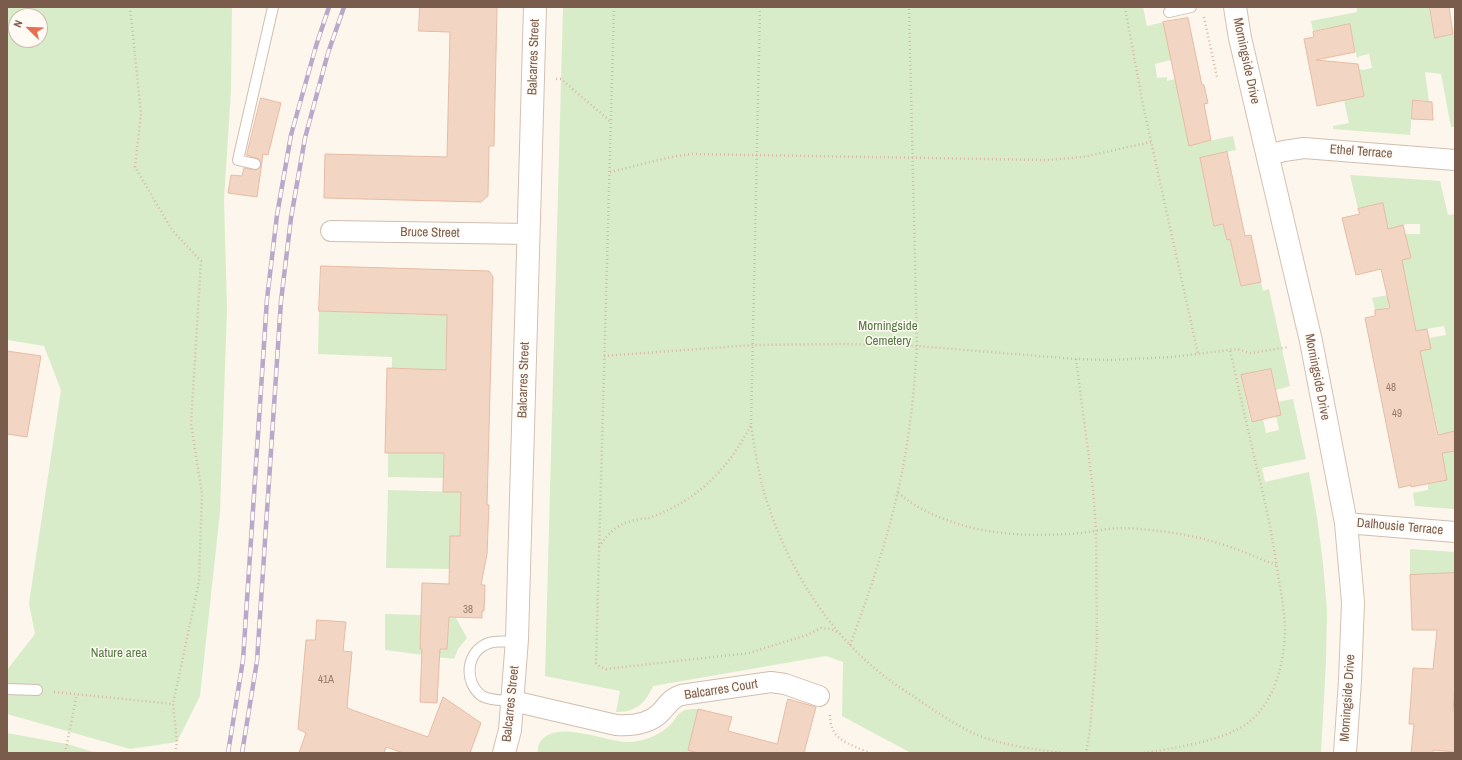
<!DOCTYPE html>
<style>
body{margin:0}
#map{position:relative;width:1462px;height:760px;overflow:hidden;background:#fdf6ec;font-family:"Archivo Narrow",sans-serif}
canvas{display:block}
.frame{position:absolute;inset:0;border:8px solid #7a5c4d;pointer-events:none}
.north{position:absolute;left:8px;top:8px;width:40px;height:40px;box-sizing:border-box;background:#fffaf3;border:1px solid #cabbb1;border-radius:50%;rotate:293deg;font-size:11px;font-weight:700;line-height:16px;text-align:center;color:#7a5c4d}
.north::after{content:'';display:block;margin:auto;width:14px;height:18px;background:#e76f51;clip-path:polygon(50% 0,100% 100%,50% 72%,0 100%)}
</style>
<div id="map">
<canvas width="1462" height="760"></canvas>
<div class="frame"></div>
<div class="north">N</div>
</div>
<script>
const g = document.querySelector('canvas').getContext('2d');
g.lineJoin = 'round';
function fill(path, color) {
  g.fillStyle = color;
  g.fill(path, 'evenodd');
}
function strokePath(path, color, width, dash) {
  g.strokeStyle = color;
  g.lineWidth = width;
  g.lineCap = dash ? 'butt' : 'round';
  g.setLineDash(dash || []);
  g.stroke(path);
}
function write(font, color, halo, rows, align = 'center') {
  g.font = font + ' "Archivo Narrow",sans-serif';
  g.lineWidth = 3;
  g.setLineDash([]);
  g.textBaseline = 'middle';
  g.strokeStyle = halo;
  g.fillStyle = color;
  for (const [text, x, y, turn = 0] of rows) {
    g.save();
    g.translate(x, y);
    g.rotate((+turn || 0) * Math.PI / 180);
    g.textAlign = isNaN(turn) ? turn : align;
    if (halo) g.strokeText(text, 0, 0);
    g.fillText(text, 0, 0);
    g.restore();
  }
}
const green = new Path2D(`
 M7,7H232L231,90L224,200L227,309L220,512L200,696L177,742L130,749L7,714V670L35,634L29,603L61,390L44,346L7,340ZM16,16H40V40H16Z
 M563,7H1143L1147,26L1164,22L1171,60L1155,64L1157,78L1167,77V81L1175,79L1189,145L1233,136L1236,150L1200,158L1214,226L1223,224L1227,240L1230,239L1241,286L1261,282L1263,291L1269,289L1290,386L1276,390L1271,369L1241,376L1251,422L1263,419L1266,433L1279,430L1276,416L1281,415L1278,402L1293,399L1306,459L1262,468L1265,482L1309,472L1317,517L1323,563L1327,610L1326,662L1321,753H911L842,716L843,662L826,656L653,686C645,704 636,712 616,712L620,691L545,676Z
 M1357,7H1430L1435,38L1455,34V127H1451L1441,74L1425,72L1429,101L1413,100L1410,135L1333,129V126L1349,123L1344,100L1364,96L1359,69L1363,70L1372,68L1369,54L1360,56L1357,58L1351,30L1330,34L1329,28L1313,31L1311,21L1357,12Z
 M1350,175L1440,181L1448,215L1455,214V431L1439,436L1433,408L1413,412L1420,351L1429,338L1446,335L1444,326L1427,329L1417,336L1412,309L1392,313L1390,307L1375,310L1372,298L1408,291L1406,279L1396,261L1411,258L1391,238L1407,234H1420V224H1407L1388,229L1383,204L1358,209Z
 M447,310L443,478L388,477V453H411L413,369L392,368V357L318,354L319,311L433,315Z
 M1455,451V509L1415,506L1413,493L1428,490V484L1447,480L1441,452Z
 M388,490L461,492L460,536H450V569L386,568Z
 M1410,549L1455,552V573L1410,575Z
 M385,614L421,615L420,649H447L449,618H456L467,638L458,649L454,659L385,650Z
 M698,709L688,750L698,753H537C538,750 538,746 539,744C554,716 607,744 632,742C645,741 662,734 671,724C674,721 678,713 683,711C687,709 694,709 698,709Z
 M7,733L67,744L97,753H7Z`);
const building = new Path2D(`
 M420,7H497L494,146H489L488,196L481,202L324,198L325,154L447,157L450,32L419,31Z
 M1430,7H1449L1453,34L1435,38Z
 M1188,18L1202,85H1204L1208,103L1204,104L1211,140L1189,146L1163,22Z
 M1350,24L1355,52L1316,60L1358,64L1364,96L1317,106L1304,39L1314,37L1313,32Z
 M261,98L281,103L268,155L263,154L257,197L228,193L231,175L242,176L244,168L256,170L261,166V163L259,159L247,155Z
 M1413,100L1432,102L1433,120L1412,119Z
 M1227,152L1245,236L1251,235L1261,282L1241,286L1230,239L1227,240L1223,224L1214,226L1200,158Z
 M1383,203L1388,229L1403,225L1411,258L1402,260L1416,331L1427,329L1431,349L1420,351L1438,435L1455,431V451L1442,453L1447,480L1411,487V485L1399,488L1365,318L1375,316V310L1390,308L1381,269L1356,275L1342,218L1360,214L1358,209Z
 M321,266L489,271L493,277L487,505H489L487,554L481,585H485L484,611H482V618L449,617L447,649H440L437,703L420,702L422,649H420L422,583L449,584L450,536H460L461,492H443L444,453H385L387,368L446,370L447,315L319,311Z
 M7,351L41,356L27,437L7,434Z
 M1271,369L1281,415L1252,422L1241,375Z
 M1455,573V686L1453,711H1455V752L1433,750V753H1411L1414,724H1409L1413,668L1433,669L1437,630H1412L1410,575Z
 M317,620L346,622L343,651L352,652L347,708L428,737L443,697L481,723L470,753H403L386,747L384,753H299L306,733L298,729L306,640H315Z
 M788,699L816,707L804,753H698L688,750L698,709L732,717L728,731L777,744Z`);
const path = new Path2D(`
 M130,7L141,114L135,167L172,230L201,261L191,424L202,494L199,582L173,704
 M614,7L596,663L600,667L606,669L749,653L807,635L821,628L831,629L840,634
 M760,7L751,425C754,444 757,463 761,481C781,557 825,632 888,679C896,685 905,691 913,696C933,710 954,724 975,734C1000,745 1037,750 1064,753
 M1125,7L1143,105L1198,354
 M1204,17L1217,77
 M556,79H561L611,122
 M610,172L671,157L691,154L1046,160L1083,157L1151,142
 M604,356L753,345L843,344L917,346L1076,359L1111,360L1172,357L1237,349L1250,353L1289,347
 M1076,359L1093,489L1096,530L1097,644L1090,729L1086,753
 M898,493C905,498 912,504 920,508C966,533 1016,537 1067,534C1085,534 1103,528 1121,528C1151,529 1182,533 1211,541C1234,547 1255,557 1276,565
 M599,547C607,535 616,525 631,521C637,519 643,519 649,518C657,515 665,512 672,508C708,490 733,460 751,425
 M850,645C868,597 884,549 896,500C908,449 914,398 917,346L909,7
 M54,692L173,704L177,742L175,753
 M830,715C830,741 849,743 869,753
 M65,753L77,694
 M1144,753C1174,748 1224,741 1248,723C1276,701 1285,660 1285,626C1284,611 1282,596 1279,581C1275,553 1270,525 1264,498C1252,448 1241,399 1230,350`);
const lane = new Path2D(`
 M1169,12L1191,7
 M255,164L238,160L273,7
 M7,689L37,690
 M513,701C502,700 491,701 482,696C463,682 466,651 489,643C498,640 508,642 517,642`);
const street = new Path2D(`
 M1268,155L1284,151L1304,148L1455,160
 M331,231L529,234
 M1346,523L1455,532
 M513,701L616,725C631,726 648,725 660,713C667,706 671,698 681,695L771,682L785,684L819,696`);
const secondary = new Path2D(`
 M1235,7L1240,38L1311,341L1346,523L1353,602L1350,681L1345,753
 M504,753L510,730L517,639L535,7`);
const rail = new Path2D(`
 M228,753L243,660L267,299L277,215L291,135L316,46L329,7
 M242,753L257,661L281,301L291,218L305,138L328,53L344,7`);
const numberNames = [
 ["48",1391,388],
 ["49",1397,414],
 ["38",468,610],
 ["41A",326,680]
];
const streetNames = [
 ["Balcarres Street",534,57,-88],
 ["Morningside Drive",1246,61,78],
 ["Ethel Terrace",1361,152,4],
 ["Bruce Street",430,233,1],
 ["Morningside Drive",1317,377,79],
 ["Balcarres Street",524,380,-88],
 ["Dalhousie Terrace",1400,527,5],
 ["Balcarres Court",721,690,-9],
 ["Morningside Drive",1348,698,-86],
 ["Balcarres Street",511,704,-84]
];
const parkNames = [
 ["Morningside",888,327],
 ["Cemetery",888,342],
 ["Nature area",119,654]
];
fill(green, '#d8ecc9');
fill(building, '#f3d5c3');
strokePath(building, '#e6bba3', 1);
strokePath(lane, '#d1beb0', 12);
strokePath(street, '#d1beb0', 22);
strokePath(secondary, '#d6c0b0', 24);
strokePath(path, '#d9b8a5', 2.5, [1, 3]);
strokePath(lane, '#fff', 10);
strokePath(street, '#fff', 20);
strokePath(secondary, '#fff', 22);
strokePath(rail, '#b9a8c9', 4.5);
strokePath(rail, '#fffaf3', 3, [9]);
write('11px', '#987a6a', null, numberNames);
write('13px', '#7a5c4d', '#fffaf3', streetNames);
write('13px', '#537a41', '#fffaf3', parkNames);
</script>
